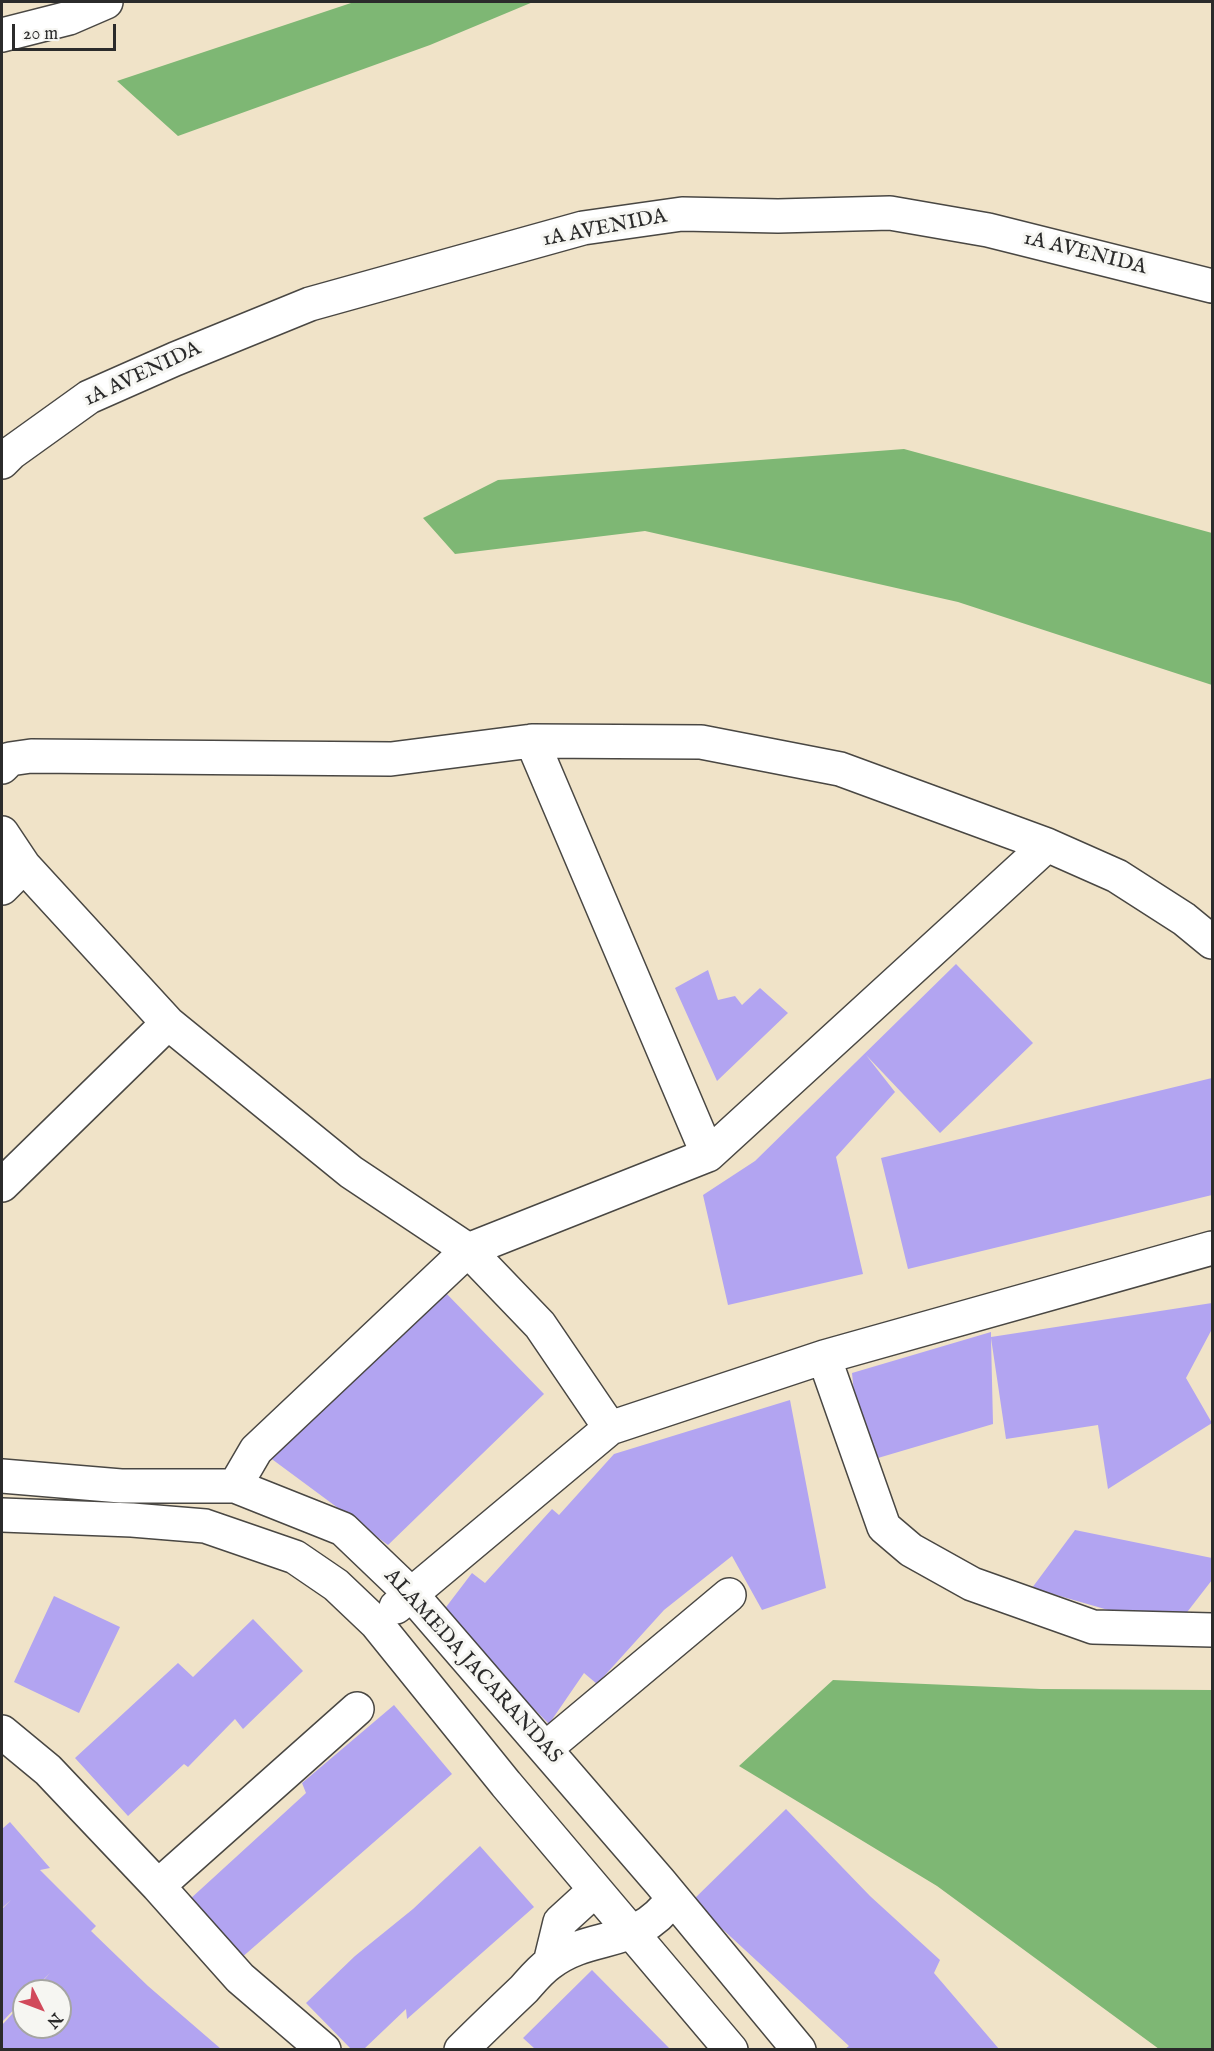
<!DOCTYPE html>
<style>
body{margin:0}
#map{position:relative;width:1214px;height:2051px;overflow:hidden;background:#f0e3c8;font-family:"IM FELL English",serif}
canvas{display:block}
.frame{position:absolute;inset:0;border:3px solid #2b2b2b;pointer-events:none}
.north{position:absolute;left:12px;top:1979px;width:60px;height:60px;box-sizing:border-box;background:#f6f6f2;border:2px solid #a5a5a2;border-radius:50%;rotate:132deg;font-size:16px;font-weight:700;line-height:24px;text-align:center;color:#2b2b2b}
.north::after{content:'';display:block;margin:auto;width:21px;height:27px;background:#d1495b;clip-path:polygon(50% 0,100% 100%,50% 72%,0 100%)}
.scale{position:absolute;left:12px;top:24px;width:104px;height:27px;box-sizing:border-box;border:3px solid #2b2b2b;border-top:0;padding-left:8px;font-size:18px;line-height:21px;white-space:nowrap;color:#2b2b2b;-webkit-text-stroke:4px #f6f6f2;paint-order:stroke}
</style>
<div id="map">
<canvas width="1214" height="2051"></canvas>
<div class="frame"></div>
<div class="north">N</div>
<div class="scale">20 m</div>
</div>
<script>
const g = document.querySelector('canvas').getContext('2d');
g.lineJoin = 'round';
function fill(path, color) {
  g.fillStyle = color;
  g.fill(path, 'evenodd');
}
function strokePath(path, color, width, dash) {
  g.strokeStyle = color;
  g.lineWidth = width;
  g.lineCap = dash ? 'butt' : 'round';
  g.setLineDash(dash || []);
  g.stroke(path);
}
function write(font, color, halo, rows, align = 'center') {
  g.font = font + ' "IM FELL English",serif';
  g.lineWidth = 6;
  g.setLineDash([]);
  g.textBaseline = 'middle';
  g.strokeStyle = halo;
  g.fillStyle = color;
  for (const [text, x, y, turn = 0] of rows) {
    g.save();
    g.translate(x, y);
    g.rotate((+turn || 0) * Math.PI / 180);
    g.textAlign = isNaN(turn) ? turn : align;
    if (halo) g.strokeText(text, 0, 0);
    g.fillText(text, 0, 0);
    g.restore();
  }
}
const forest = new Path2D(`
 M354,2H533L430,45L178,136L117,81Z
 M904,449L1212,533V685L958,602L645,531L455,554L423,518L498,480Z
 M833,1680L1041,1689L1212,1690V2049H1159L937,1886L739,1766Z`);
const building = new Path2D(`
 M956,964L1033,1043L940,1133L866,1055L895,1092L836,1157L863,1274L728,1305L703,1195L755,1161Z
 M708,970L718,1000L735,996L742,1005L760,988L788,1013L717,1081L675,988Z
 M1212,1078V1195L908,1269L881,1158Z
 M444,1291L544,1394L388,1545L265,1454Z
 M1212,1303V1329L1186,1378L1212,1423L1108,1489L1098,1425L1006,1439L991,1338L993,1424L861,1463L852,1373L991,1332V1337Z
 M790,1400L826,1588L762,1610L732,1556L664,1610L597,1684L584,1673L549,1724L440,1615L472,1573L485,1583L552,1509L559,1515L614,1454Z
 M1075,1530L1212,1558V1580L1174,1629L1032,1588Z
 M54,1596L120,1627L79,1713L14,1682Z
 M253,1619L303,1671L243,1729L235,1719L188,1767L184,1764L128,1816L75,1758L178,1663L193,1677Z
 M394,1705L452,1774L240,1959L189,1900L306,1793L302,1783Z
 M786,1809L870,1896L940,1960L934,1973L999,2049H845L849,2046L692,1901Z
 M10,1822L50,1868L40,1870L96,1926L91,1931L148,1986L221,2049H2V2025L24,2001V2027H60V1991H34L50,1973L32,1991H24V1999L2,2022V1909L11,1900L2,1908V1829Z
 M480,1846L534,1907L407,2019L406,2009L364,2049H351L306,2003L355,1956L413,1909Z
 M592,1970L670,2049H535L523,2038Z`);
const minor = new Path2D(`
 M2,35L69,18L106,2
 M2,462L11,453L89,397L175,359L310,304L583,228L682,214L778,216L890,213L988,230L1212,286
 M532,741L708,1155
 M2,767L10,759L31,756L391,759L532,741L701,742L840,769L1047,845L1117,876L1184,919L1212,942
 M2,833L24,866L168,1023L351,1172L468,1250L540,1325L610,1428
 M2,888L24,866
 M2,1185L168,1023
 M824,1357L884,1527L911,1550L972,1584L1093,1627L1212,1630
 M2,1476L121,1486H235L343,1529L412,1595L660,1882L799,2050
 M235,1486L256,1450L468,1250L708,1155L1047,845
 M2,1515L132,1520L205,1526L295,1557L336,1585L376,1623L506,1784L731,2050
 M396,1607L610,1428L824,1357L1212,1248
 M2,1732L48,1770L158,1886L240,1978L324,2050
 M545,1749L729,1595
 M158,1886L357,1709
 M550,1963L560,1922L595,1890
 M461,2050C482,2029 503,2009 524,1989C532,1980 540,1970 550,1963C593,1931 638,1949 673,1898`);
const streetNames = [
 ["1A AVENIDA",605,229,-11],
 ["1A AVENIDA",1085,254,14],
 ["1A AVENIDA",143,375,-25],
 ["ALAMEDA JACARANDAS",472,1667,48]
];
fill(forest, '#7eb774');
fill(building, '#b2a4f1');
strokePath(minor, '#494743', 36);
strokePath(minor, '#fff', 33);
write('21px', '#2b2b2b', '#f6f6f2', streetNames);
</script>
